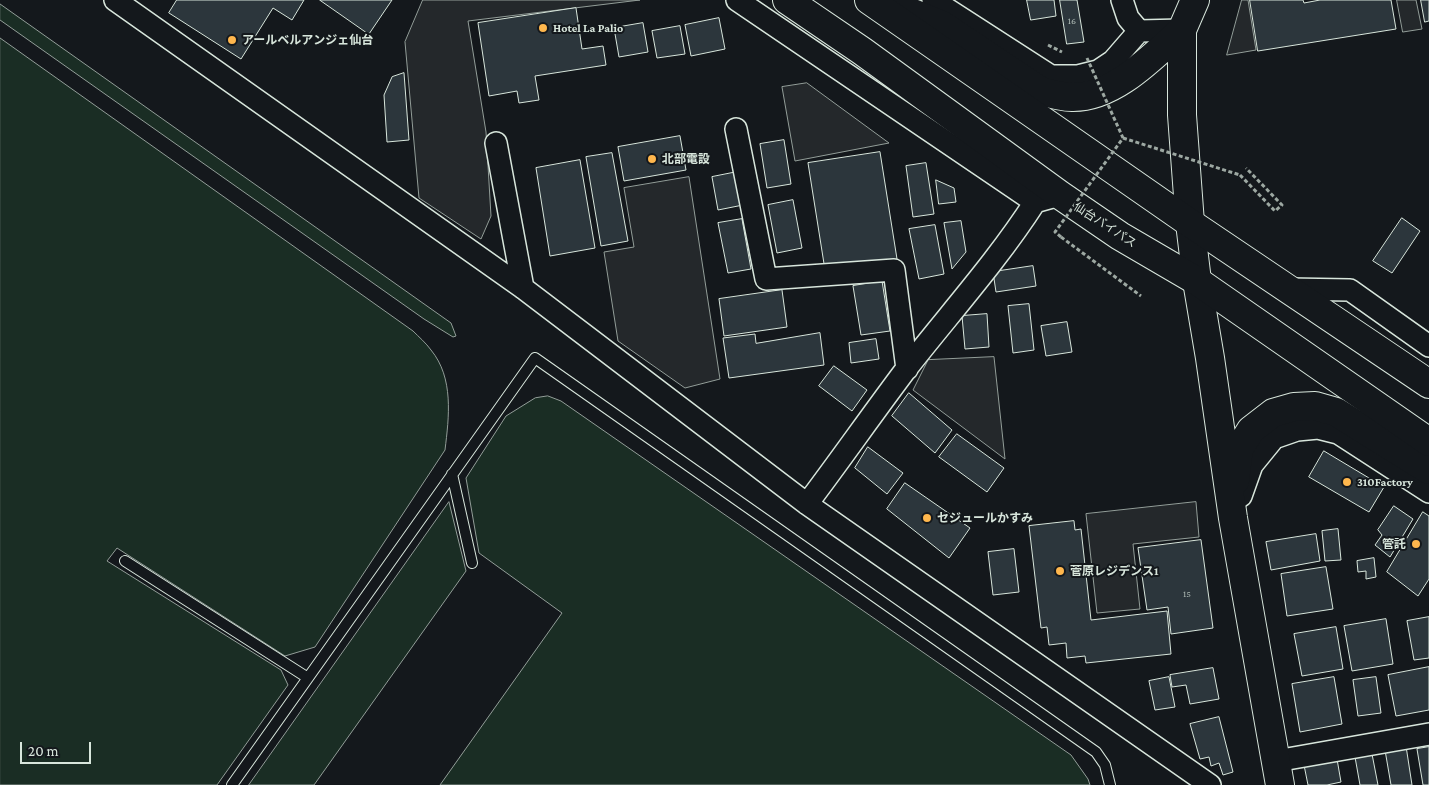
<!DOCTYPE html>
<meta charset="utf-8">
<style>
body{margin:0}
#map{position:relative;width:1429px;height:785px;overflow:hidden;background:#14181c;font-family:"Crimson Pro",serif}
canvas{display:block}
.scale{position:absolute;left:20px;top:742px;width:71px;height:22px;box-sizing:border-box;border:2px solid #d8e6dc;border-top:0;padding-left:6px;font-size:15px;line-height:18px;white-space:nowrap;color:#d8e6dc;-webkit-text-stroke:4px #14181c;paint-order:stroke}
</style>
<div id="map">
<canvas width="1429" height="785"></canvas>
<div class="scale">20 m</div>
</div>
<script>
const g = document.querySelector('canvas').getContext('2d');
g.lineJoin = 'round';
function fill(path, color) {
  g.fillStyle = color;
  g.fill(path, 'evenodd');
}
function strokePath(path, color, width, dash) {
  g.strokeStyle = color;
  g.lineWidth = width;
  g.lineCap = dash ? 'butt' : 'round';
  g.setLineDash(dash || []);
  g.stroke(path);
}
function write(font, color, halo, rows, align = 'center') {
  g.font = font + ' "Crimson Pro","Noto Sans JP",serif';
  g.lineWidth = 4;
  g.setLineDash([]);
  g.textBaseline = 'middle';
  g.strokeStyle = halo;
  g.fillStyle = color;
  for (const [text, x, y, turn = 0] of rows) {
    g.save();
    g.translate(x, y);
    g.rotate((+turn || 0) * Math.PI / 180);
    g.textAlign = isNaN(turn) ? turn : align;
    if (halo) g.strokeText(text, 0, 0);
    g.fillText(text, 0, 0);
    g.restore();
  }
}
const green = new Path2D(`
 M0,4L451,323L456,336L453,337L424,319L0,20Z
 M0,38L413,331C419,337 426,343 431,350C454,378 449,417 445,450L315,647L285,656L117,548L107,561L281,670L288,685L217,785H0Z
 M548,396L561,401L1071,755L1088,779L1090,785H440L562,613L479,553L466,478L506,416L535,398Z
 M449,502L466,571L314,785H249Z`);
const parking = new Path2D(`
 M423,0H640L468,21L486,132L491,216L481,239L419,198L405,42Z
 M1242,0H1248L1256,50L1227,55Z
 M1397,0H1416L1422,29L1403,32Z
 M807,83L889,143L795,161L782,87Z
 M689,177L720,379L685,388L618,341L604,252L634,247L624,188Z
 M994,357L1005,459L913,390L928,360Z
 M1196,502L1199,537L1133,544L1140,609L1097,613L1086,514Z`);
const building = new Path2D(`
 M177,0H304L292,20L273,8L241,59L169,13Z
 M320,0H392L369,34Z
 M1027,0H1054L1056,16L1031,20Z
 M1060,0H1077L1084,42L1067,44Z
 M1250,0H1303L1304,3L1320,0H1391L1396,29L1258,51Z
 M1421,0H1429V21L1425,22Z
 M576,8L582,49L603,46L606,65L535,76L539,100L519,103L517,91L489,96L478,23Z
 M719,18L725,49L691,56L685,25Z
 M643,23L648,52L619,57L614,28Z
 M680,26L685,54L657,58L652,31Z
 M404,73L409,140L387,142L384,95L392,77Z
 M680,136L686,170L624,181L618,147Z
 M784,140L791,184L767,188L760,144Z
 M880,152L897,259L825,270L808,163Z
 M612,153L628,241L601,246L586,157Z
 M580,160L595,248L550,256L536,168Z
 M926,163L934,214L913,217L906,166Z
 M737,172L743,205L718,210L712,177Z
 M936,180L954,188L956,202L939,204Z
 M793,200L802,248L777,253L768,205Z
 M1402,218L1420,231L1392,273L1373,261Z
 M742,219L751,269L728,273L718,223Z
 M961,221L966,252L952,269L944,223Z
 M935,225L944,274L919,279L909,229Z
 M1033,266L1036,286L996,292L993,272Z
 M882,281L890,331L861,335L853,286Z
 M782,290L787,327L724,336L719,299Z
 M1029,304L1034,350L1013,353L1008,306Z
 M987,314L989,347L965,349L962,316Z
 M1067,322L1072,352L1046,356L1041,326Z
 M820,333L824,365L729,378L723,338L755,334L756,343Z
 M876,339L879,359L851,363L849,343Z
 M834,366L867,390L852,411L819,386Z
 M909,393L952,430L935,453L892,416Z
 M957,434L1004,468L987,492L939,457Z
 M868,447L903,473L887,494L855,468Z
 M1324,451L1384,487L1369,512L1309,477Z
 M905,483L970,528L949,558L887,509Z
 M1394,506L1413,519L1390,557L1375,545L1382,535L1378,530Z
 M1423,512L1429,516V579L1418,596L1387,572Z
 M1074,521L1075,530L1081,529L1091,620L1167,611L1171,654L1086,663L1085,656L1067,658L1066,643L1049,645L1047,627L1041,628L1029,526Z
 M1338,529L1341,560L1325,561L1322,531Z
 M1316,534L1320,561L1271,570L1266,542Z
 M1201,540L1213,628L1171,634L1168,607L1147,610L1138,548Z
 M1014,549L1019,592L993,595L988,552Z
 M1374,558L1376,577L1366,579V571L1358,572L1357,561Z
 M1326,567L1333,609L1287,616L1281,574Z
 M1429,617V658L1414,660L1407,621Z
 M1386,619L1393,664L1352,671L1344,626Z
 M1336,627L1343,669L1302,676L1294,634Z
 M1429,667V710L1396,716L1388,675Z
 M1213,668L1219,699L1190,704L1186,685L1172,687L1170,675Z
 M1169,677L1175,707L1155,710L1149,681Z
 M1334,677L1342,724L1300,732L1292,684Z
 M1376,677L1381,713L1358,716L1353,680Z
 M1219,717L1233,772L1223,775L1219,763L1211,766L1209,757L1200,759L1190,724Z
 M1406,746L1412,785H1391L1385,750Z
 M1429,747V785H1423L1417,749Z
 M1372,754L1378,785H1360L1355,757Z
 M1337,759L1341,782L1327,785H1308L1304,765Z`);
const path = new Path2D(`
 M1048,45L1062,52
 M1240,175L1275,211L1282,205L1246,168
 M1061,237L1141,296`);
const lane = new Path2D(`
 M452,474L472,563
 M125,561L308,678
 M232,785L535,358L1096,752L1105,765L1110,785`);
const street = new Path2D(`
 M115,0L523,288L807,504L1210,785
 M737,0L1035,202L1060,195
 M933,0L1051,76H1078L1098,71L1113,61L1139,31L1182,30
 M1122,0L1128,18L1139,31
 M736,129L766,279L894,270L907,369
 M496,143L523,288
 M1288,289L1350,290L1429,346
 M1241,496L1252,465L1274,438L1297,430L1318,428L1338,433L1429,492
 M807,504C841,459 873,413 907,368C950,313 997,261 1035,202
 M1276,761L1429,734`);
const secondary = new Path2D(`
 M881,0L942,25L1041,91C1051,94 1061,97 1072,97C1114,98 1153,56 1182,30
 M1195,0L1182,30V115L1190,223L1197,281L1210,358L1233,518L1280,785
 M1235,481L1239,449L1251,430L1273,413L1294,407L1315,406L1336,412L1429,470`);
const highway = new Path2D(`
 M787,0L862,51L1060,195L1120,236L1197,281L1429,442
 M869,0L1190,223L1429,384`);
const pathBridge = new Path2D(`
 M1123,138L1240,175
 M1061,237L1055,232L1123,138L1087,58`);
const markers = [
 [543,28,5,"#ffb74d"],
 [232,40,5,"#ffb74d"],
 [652,159,5,"#ffb74d"],
 [1347,482,5,"#ffb74d"],
 [927,518,5,"#ffb74d"],
 [1416,544,5,"#ffb74d"],
 [1060,571,5,"#ffb74d"]
];
const numberNames = [
 ["16",1072,21],
 ["15",1187,594]
];
const poiNames = [
 ["Hotel La Palio",553,28],
 ["アールベルアンジェ仙台",242,40],
 ["北部電設",662,159],
 ["310Factory",1357,482],
 ["セジュールかすみ",937,518],
 ["管託",1406,544,"right"],
 ["菅原レジデンス1",1070,571]
];
const streetNames = [
 ["仙台バイパス",1105,225,33]
];
fill(green, '#1a2d24');
strokePath(green, '#939e99', 1);
fill(parking, '#24282b');
strokePath(parking, '#939e99', 1);
fill(building, '#2c363c');
strokePath(building, '#d8e6dc', 1);
strokePath(lane, '#d8e6dc', 12);
strokePath(street, '#d8e6dc', 24);
strokePath(secondary, '#d8e6dc', 30);
strokePath(highway, '#d8e6dc', 30);
strokePath(path, '#9da8a2', 3, [4, 2.5]);
strokePath(lane, '#14181c', 10);
strokePath(street, '#14181c', 21);
strokePath(secondary, '#14181c', 28);
strokePath(highway, '#14181c', 28);
strokePath(pathBridge, '#9da8a2', 3, [4, 2.5]);
for (const [x, y, r, color] of markers) {
  const dot = new Path2D();
  dot.arc(x, y, r, 0, 2 * Math.PI);
  g.fillStyle = color;
  g.fill(dot);
  strokePath(dot, '#14181c', 2);
}
write('10px', '#adbab4', null, numberNames);
write('bold 12px', '#d8e6dc', '#14181c', poiNames, 'left');
write('12px', '#d8e6dc', '#14181c', streetNames);
</script>
